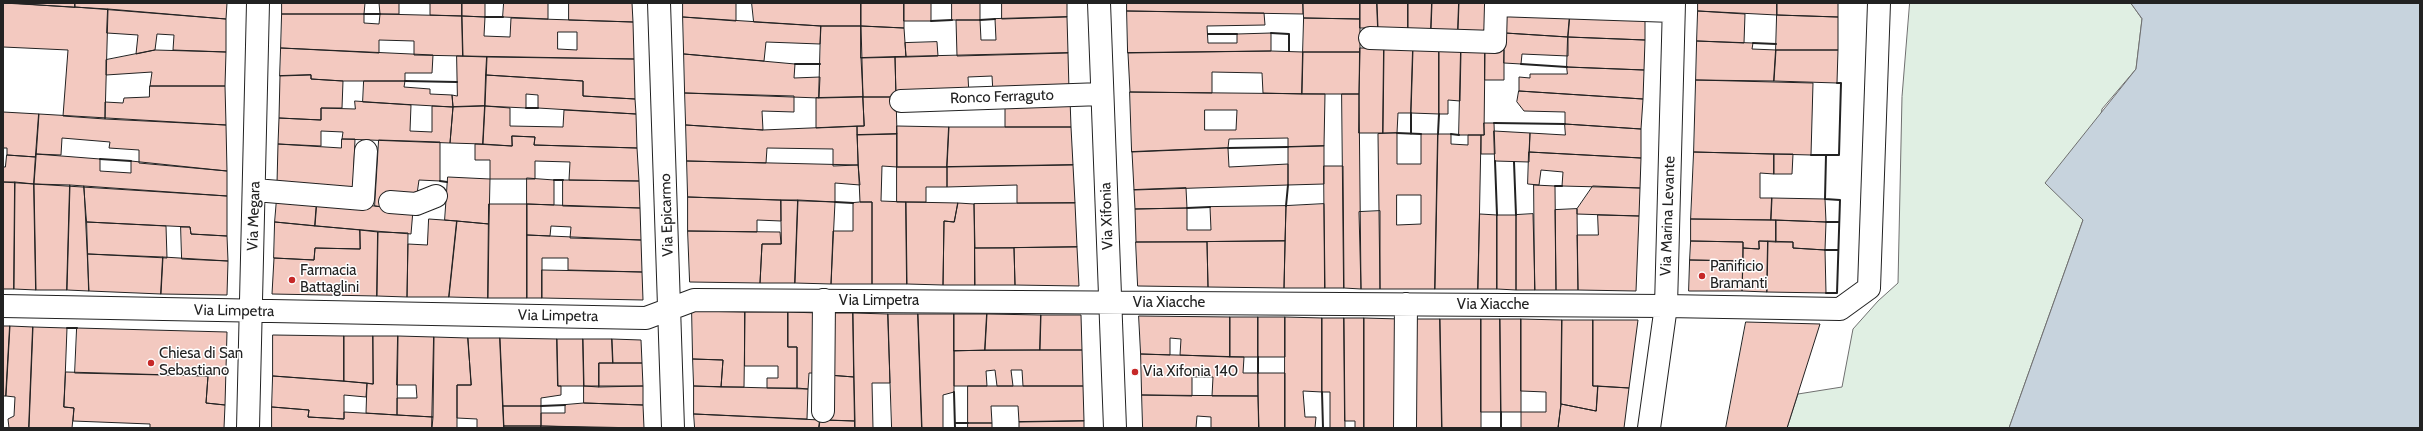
<!DOCTYPE html>
<style>
body{margin:0}
#map{position:relative;width:2423px;height:431px;overflow:hidden;background:#fff;font-family:Cabin,sans-serif}
canvas{display:block}
.frame{position:absolute;inset:0;border:4px solid #222;pointer-events:none}
</style>
<div id="map">
<canvas width="2423" height="431"></canvas>
<div class="frame"></div>
</div>
<script>
const g = document.querySelector('canvas').getContext('2d');
g.lineJoin = 'round';
function fill(path, color) {
  g.fillStyle = color;
  g.fill(path, 'evenodd');
}
function strokePath(path, color, width, dash) {
  g.strokeStyle = color;
  g.lineWidth = width;
  g.lineCap = dash ? 'butt' : 'round';
  g.setLineDash(dash || []);
  g.stroke(path);
}
function write(font, color, halo, rows, align = 'center') {
  g.font = font + ' Cabin,sans-serif';
  g.lineWidth = 3;
  g.setLineDash([]);
  g.textBaseline = 'middle';
  g.strokeStyle = halo;
  g.fillStyle = color;
  for (const [text, x, y, turn = 0] of rows) {
    g.save();
    g.translate(x, y);
    g.rotate((+turn || 0) * Math.PI / 180);
    g.textAlign = isNaN(turn) ? turn : align;
    if (halo) g.strokeText(text, 0, 0);
    g.fillText(text, 0, 0);
    g.restore();
  }
}
const green = new Path2D(`
 M1910,3H2131L2142,19L2136,69L2102,109L2083,220L2009,428H1787L1798,394L1842,387L1853,329L1878,301L1898,283L1902,97Z`);
const water = new Path2D(`
 M2131,3H2420V428H2009L2083,220L2045,183L2136,69L2142,19Z`);
const building = new Path2D(`
 M3,3L108,9L105,119L63,116L68,50L3,47Z
 M11,3H75V7Z
 M75,3H227L226,19L75,7Z
 M282,3H399V14H380L379,3H365L364,14H282Z
 M401,3H462V16L430,15V4Z
 M462,3H485V17L462,16Z
 M504,3H548V19L503,17Z
 M569,3H632L633,22L569,20Z
 M683,3H736V21L683,17Z
 M752,3H861V26H821L754,22Z
 M861,3H904V28L861,26Z
 M904,3H931V21H904Z
 M952,3H980V20H952Z
 M1002,3H1067V17L1002,19Z
 M1127,3H1303V14L1127,11Z
 M1303,3H1360V19L1304,18Z
 M1360,3H1377L1378,28H1360Z
 M1377,3H1408V29L1378,28Z
 M1408,3H1432L1431,30L1408,29Z
 M1432,3H1459L1458,30H1431Z
 M1459,3H1486L1485,31L1458,30Z
 M1698,3H1777V15L1698,11Z
 M1777,3H1838V17L1777,15Z
 M108,9L226,19V52L173,50L174,35L157,34L155,50L136,54L138,35L107,33Z
 M1127,11L1264,13L1265,25L1207,26L1208,43H1237V34L1271,33V51L1128,53Z
 M1506,11L1570,14L1568,37L1505,33Z
 M1698,11L1745,14L1744,43L1697,41Z
 M282,14H364V23L379,24L380,14L462,16L463,56L414,55V41L379,40V53L281,48Z
 M1570,14L1645,16V40L1568,37Z
 M1777,15L1838,17V50H1776Z
 M462,16L485,17L484,36L510,37L511,18L633,22L634,59L463,56ZM558,32H577V50L558,49Z
 M683,17L821,26L820,44L766,42L764,61L684,54Z
 M1067,17L1068,53L957,56L956,20H980L981,40H996L995,19Z
 M1304,18L1360,19V52H1303Z
 M821,26H861L863,97L819,98Z
 M861,26L904,28L906,57L861,58Z
 M1505,33L1568,37V56L1522,54L1521,64L1504,63Z
 M1568,37L1645,40L1644,70L1567,67Z
 M1697,41L1753,43L1752,49L1776,50L1774,81L1696,80Z
 M937,42L938,56L906,57L905,43Z
 M281,48L433,55L432,73H405V81H343L311,79V75L280,76Z
 M1360,48H1384L1383,133H1359Z
 M1384,48L1413,49L1411,113H1398L1397,133H1383Z
 M1413,49L1439,50V114L1411,113Z
 M155,50L226,52L225,86H150L152,72L106,75V60Z
 M1439,50H1461L1460,101L1448,100V114H1439Z
 M1461,50H1485L1484,135H1459Z
 M1485,50H1504V80H1485Z
 M1776,50H1838L1837,83L1774,81Z
 M1271,51L1303,52L1302,94L1263,93L1262,73L1212,72V93L1130,92L1128,53Z
 M1303,52H1360L1359,94H1302Z
 M1068,53L1069,90L993,93L992,76L968,77L969,94L896,97L895,57Z
 M684,54L795,64L794,78L820,77L819,98L685,93Z
 M457,56L487,57L485,106L453,107L452,95L457,96Z
 M487,57L634,59L635,99L583,96V81L486,75Z
 M895,57L896,97H863L861,58Z
 M1567,67L1644,70L1643,99L1519,91V77L1530,78V74H1567Z
 M311,75V79L343,81L342,108H321V120L279,118L280,76Z
 M486,75L583,81V96L635,99L636,114L538,108V95L526,94V108L485,106Z
 M1696,80L1813,83L1811,155L1694,152Z
 M364,81H405L404,87L430,89V94L452,95L453,107L363,102Z
 M150,86H225L226,125L105,119V102L123,103L124,98L149,97Z
 M1519,91L1643,99L1641,129L1565,124V112L1524,111L1517,102Z
 M1130,92L1325,94L1324,146L1288,147V138L1229,139L1228,148L1132,152ZM1205,110H1237L1236,130H1205Z
 M685,93L794,96V112L762,111L763,130L686,125Z
 M1342,94H1359L1361,289L1344,288Z
 M863,97H896L897,134L857,135V126H864Z
 M863,97L864,126L816,128V98Z
 M1070,99L1071,127H1005V101Z
 M355,101L411,105L410,131L432,132V106L453,107L450,143L342,139L343,132L321,131V146L278,144L279,118L321,120V108L355,109Z
 M485,106L483,144L450,143L453,107Z
 M485,106L510,108V126L563,127L564,110L636,114L637,148L534,145L535,137L512,136V146L483,144Z
 M3,112L39,114L36,157L7,155V148H3Z
 M39,114L226,125L227,171L139,163V150L109,148L110,142L62,138L61,155L36,154Z
 M1484,123H1494L1495,154H1481V135H1484Z
 M1565,124L1641,129V158L1529,152L1530,133L1565,135Z
 M686,125L763,130L857,126L858,165L833,166V149L767,148L766,163L687,161Z
 M897,126L949,127L947,167H897Z
 M949,127H1071L1073,165L947,167Z
 M1494,131L1530,133L1529,162L1495,161Z
 M1397,133V164H1421V134H1438L1435,289H1380L1378,134ZM1397,195H1421V224L1397,225Z
 M897,134V167L882,166L881,201L906,202L907,284H872V202H860L857,135Z
 M1438,134H1451V144L1468,145V135H1481L1478,289H1435Z
 M512,136L535,137L534,145L637,148L639,181L569,180L570,162L535,161V179H490V160H475V144L512,146Z
 M342,139H355L353,190L277,183L278,144L341,148Z
 M379,140L440,142V181L419,180L416,201L389,208L375,206Z
 M1324,146V184L1288,185V147Z
 M1228,148L1229,167L1288,164V185L1134,190L1132,152Z
 M1529,152L1641,158L1640,188L1562,186L1563,172L1541,170L1539,185L1528,184Z
 M1694,152L1774,154V174L1760,173V198H1772L1771,220L1691,219Z
 M36,154L100,159V171L131,173V161L227,171V196L34,184Z
 M1774,154H1793L1792,174H1774Z
 M7,155L36,157L34,184L3,182V167H5Z
 M687,161L858,165L860,185L835,183V202L688,197Z
 M1073,165L1075,203H1017V185L947,187V167Z
 M1324,166H1343L1344,288H1325Z
 M897,167H947V187H926V202H897Z
 M448,177L490,179L489,224L445,220Z
 M527,178L554,180V205L527,204Z
 M563,180L639,181L640,208L563,206Z
 M3,182H15L14,289H3Z
 M15,182L34,184L36,290L14,289Z
 M34,184L70,185L67,290H36Z
 M70,185L84,186L89,291L67,290Z
 M1534,185L1555,186L1556,290H1535Z
 M84,186L227,196V236L191,234L190,227L87,222Z
 M1593,186L1640,188L1639,216L1577,214V209Z
 M1186,188L1187,208L1135,209L1134,190Z
 M688,197L781,200V221L757,220V232L688,231Z
 M277,198L317,200L315,226L275,222Z
 M1772,198L1825,199L1826,222L1771,220Z
 M317,200L413,210L411,234L315,226Z
 M781,200H798L795,283H760L762,244H781Z
 M798,200L835,202L831,284L795,283Z
 M860,202H872V284H831L833,231H853V203Z
 M906,202L958,203L954,222L944,221L943,285L907,284Z
 M958,203L974,204L975,285H943L944,221L954,222Z
 M1075,203L1077,247L975,248L974,204Z
 M489,204H527V298H488Z
 M527,204L640,208L641,240L570,238L571,227L551,226L550,236L527,235Z
 M1324,204L1325,288H1284L1286,206Z
 M1286,206L1285,241L1136,242L1135,209L1187,208V230H1211L1210,207Z
 M1577,209L1578,290H1556L1555,210Z
 M1380,211V289H1361L1359,212Z
 M1480,214L1497,215V289H1478Z
 M1533,214L1535,290H1516V215Z
 M1497,215H1516V290L1497,289Z
 M1598,215L1639,216L1636,291L1578,290L1577,235H1598Z
 M429,219L457,221L449,297H407L408,244L427,245Z
 M1691,219L1776,220V242L1759,241V249L1743,248V242L1691,241Z
 M1776,220L1826,222L1825,250L1793,248V242H1776Z
 M457,221L489,224L488,298L449,297Z
 M87,222L166,226L167,258L88,254Z
 M275,222L360,230V249L315,248L314,260L274,258Z
 M181,227H190L191,234L227,236L228,261L182,259Z
 M360,230L378,232L377,296L272,294L274,258L314,260L315,248L360,249Z
 M688,231L780,232L781,244H762L760,283L690,282Z
 M378,232L408,233L407,297L377,296Z
 M527,235L641,240L642,272L568,270V258H542V298H527Z
 M1285,241L1284,288L1208,287L1207,242Z
 M1691,241L1743,242V261L1690,260Z
 M1759,241H1768L1767,292L1742,291L1743,248L1759,249Z
 M1768,241L1793,242V248L1825,250L1826,293L1767,292Z
 M1136,242H1207L1208,287L1138,286Z
 M1077,247L1079,286L1015,285L1014,248Z
 M975,248H1014L1015,285H975Z
 M88,254L163,257L161,294L89,291Z
 M163,257L228,261L227,295L161,294Z
 M1690,260L1743,261L1742,291H1689Z
 M542,270L642,272L643,300L542,298Z
 M692,311L745,312L744,387H721L723,360L693,359Z
 M745,312H788V347H797V388H767V378H778V366H745Z
 M788,312L820,313L819,373H809L808,389L797,388V347H788Z
 M828,313H853L854,377L828,375Z
 M853,313L888,314L890,383H872L873,428H855Z
 M888,314H918L922,428H892Z
 M918,314H954V392L943,395V428H922Z
 M954,314H987L985,350L954,351Z
 M987,314L1041,315L1040,350H985Z
 M1041,315H1081L1082,350H1040Z
 M1139,316L1230,317V357L1180,355L1181,339L1170,338V355L1141,354Z
 M1230,317H1258V357H1230Z
 M1258,317H1285V357H1258Z
 M1285,317L1322,318V392L1303,391L1305,417H1316L1315,428H1285Z
 M1322,318H1344L1345,428H1330V392H1322Z
 M1344,318H1364V428H1355V421H1345Z
 M1364,318L1400,319L1399,428H1364Z
 M1412,319H1440L1442,428H1413Z
 M1440,319H1481V428H1442Z
 M1481,319H1500L1501,412H1481Z
 M1500,319H1521V412H1501Z
 M1521,319L1562,320L1561,404L1558,428H1521V412H1546V392L1521,391Z
 M1562,320H1593V386H1598L1596,411L1561,404Z
 M1593,320H1638L1629,388L1593,386Z
 M1746,322L1820,324L1787,428H1726Z
 M3,326H10L6,396H3Z
 M10,326L33,327L29,428H9L8,419L14,416L15,397L6,396Z
 M33,327L67,328L64,407L74,408L72,428H29Z
 M77,328L227,332L225,405L206,403L208,376L75,373Z
 M273,335L344,336V381L273,376Z
 M344,336H373V384L344,381Z
 M373,336H398L397,415L366,413L367,383L373,384Z
 M398,336L434,337L433,417L397,415V398H417L416,385H397Z
 M434,337L468,338L471,385H457V428H432Z
 M468,338H500L504,428H477V419L457,418V385H471Z
 M500,338L557,339L558,386H561V395L541,398V406H503Z
 M557,339H583L584,386H558Z
 M583,339H612L613,363H599V387L584,386Z
 M612,339L641,340L642,363H613Z
 M1040,350H1082L1083,386H1023L1022,370H1011L1013,386H997L995,370L986,371L987,386H954V351Z
 M1141,354L1244,357L1243,373H1258V396H1212L1213,377H1192V396L1142,395Z
 M693,359L723,360L721,387L694,386Z
 M599,363H642L643,386L599,387Z
 M66,372L208,376L206,403L225,405L224,428H150V424L73,421L74,408L64,407Z
 M1258,373H1285V428H1259Z
 M828,375L854,377L855,421L828,420Z
 M273,376L367,383L366,397L344,395V419L308,417L309,410L272,407Z
 M584,386H643V405L584,403Z
 M694,386L808,389L807,419L694,414Z
 M968,386H1083L1084,421L1019,422L1018,406H991L992,423H968Z
 M1598,386L1629,388L1624,428H1558L1561,404L1596,411Z
 M1142,395L1258,396L1259,428H1211V417L1197,416L1196,428H1143Z
 M584,403L643,405L644,428L541,426V413H565V405Z
 M503,406H541V426H504Z
 M272,407L309,410L308,417L344,419V412L433,417L432,428H272Z
 M694,414L820,420L819,428H695Z
 M820,420L855,421V428H819Z
 M1084,421V428H1019V422Z
 M968,423H992V428H968Z
 M504,426H541V428H504Z
 M541,426L608,428H541Z`);
const minor = new Path2D(`
 M659,3L673,428
 M1099,3L1115,428
 M1370,38L1495,42L1496,5L1673,11
 M901,101L1102,94
 M255,190L363,199L366,151
 M390,202L416,204L436,196
 M3,306L646,318L694,300L1666,306L1840,309L1869,288L1879,3
 M823,411L824,300
 M248,428L258,3
 M1405,428L1406,304
 M1649,428L1666,306L1674,3`);
const wall = new Path2D(`
 M364,14H380
 M485,17H503
 M980,20L995,19
 M931,21L952,20
 M1271,33L1289,34V51
 M1208,34H1237
 M1753,43L1776,44
 M795,64H820
 M1521,64L1567,67
 M405,81L457,82
 M526,108H538
 M1494,123L1565,124
 M1397,133L1421,134
 M1411,134V113
 M1438,134L1439,114
 M1451,134L1459,135
 M1228,148L1288,147
 M1811,155H1839L1841,83H1837
 M100,159L131,161
 M1495,161L1497,215
 M1514,162L1516,215
 M554,180H563
 M440,181L447,182
 M1555,186H1562
 M835,202L853,203
 M1286,206L1288,185
 M1187,208L1210,207
 M1826,222H1839
 M1825,250H1838
 M1826,293H1837L1840,200L1825,199L1826,155
 M67,328H77
 M1258,357V373
 M954,392L955,428
 M1322,392L1323,428
 M541,406L565,405
 M1501,412V428
 M955,423H968`);
const markers = [
 [1702,276,4,"#c62828"],
 [292,280,4,"#c62828"],
 [151,363,4,"#c62828"],
 [1135,372,4,"#c62828"]
];
const streetNames = [
 ["Ronco Ferraguto",1002,97,-2],
 ["Via Epicarmo",667,215,-92],
 ["Via Megara",254,216,-88],
 ["Via Xifonia",1107,216,-92],
 ["Via Marina Levante",1668,216,-88],
 ["Via Limpetra",879,301],
 ["Via Xiacche",1169,303],
 ["Via Xiacche",1493,305],
 ["Via Limpetra",234,311,1],
 ["Via Limpetra",558,316,1]
];
const poiNames = [
 ["Panificio",1710,267],
 ["Bramanti",1710,284],
 ["Farmacia",300,271],
 ["Battaglini",300,288],
 ["Chiesa di San",159,354],
 ["Sebastiano",159,371],
 ["Via Xifonia 140",1143,372]
];
fill(green, '#e0efe3');
strokePath(green, '#6f6f6f', 1);
fill(water, '#c7d3dd');
strokePath(water, '#6f6f6f', 1);
fill(building, '#f3c9c0');
strokePath(building, '#222', 1);
strokePath(minor, '#222', 24);
strokePath(minor, '#fff', 22);
strokePath(wall, '#222', 2);
for (const [x, y, r, color] of markers) {
  const dot = new Path2D();
  dot.arc(x, y, r, 0, 2 * Math.PI);
  g.fillStyle = color;
  g.fill(dot);
  strokePath(dot, '#fff', 1.5);
}
write('15px', '#222', '#fff', streetNames);
write('15px', '#222', '#fff', poiNames, 'left');
</script>
